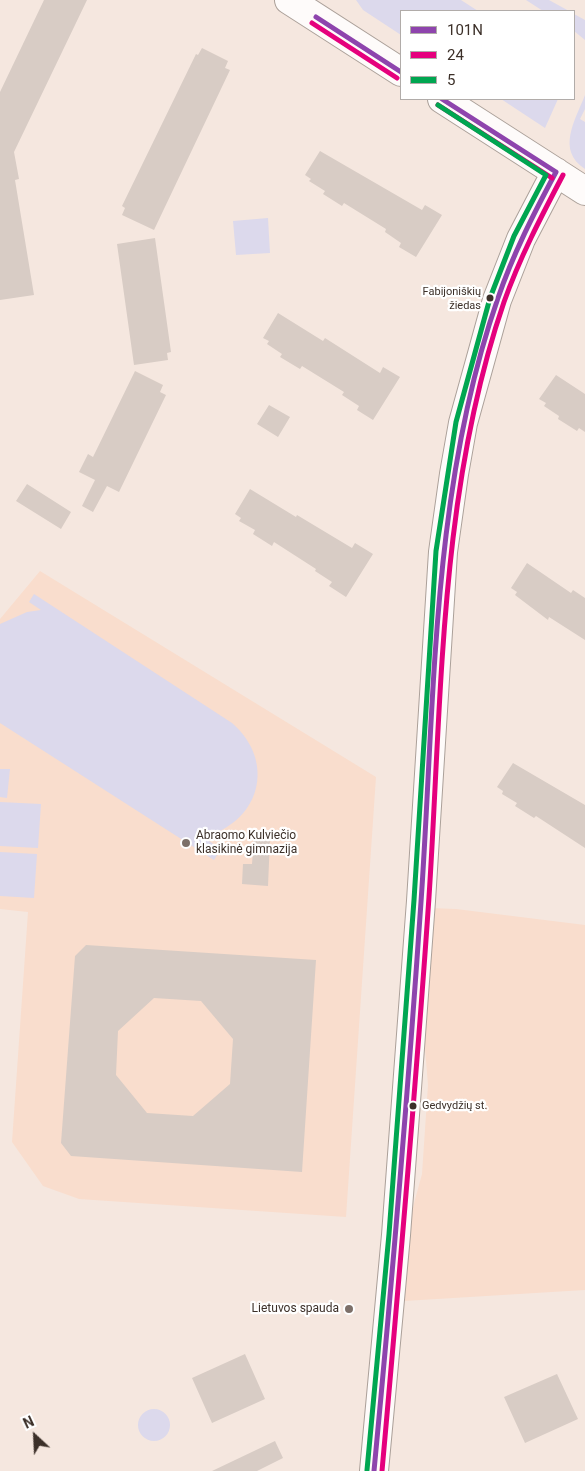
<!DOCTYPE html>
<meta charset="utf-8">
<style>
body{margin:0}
#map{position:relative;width:585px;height:1471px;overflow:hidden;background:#f5e7df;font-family:Roboto,sans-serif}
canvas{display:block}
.legend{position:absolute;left:400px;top:10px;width:175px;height:90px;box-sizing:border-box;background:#fff;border:1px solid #b1aca9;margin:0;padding:6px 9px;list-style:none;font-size:15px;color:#3c3029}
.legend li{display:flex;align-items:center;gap:10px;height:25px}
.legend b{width:25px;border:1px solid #b1aca9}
.north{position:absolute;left:10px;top:1411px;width:50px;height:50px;-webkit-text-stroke:4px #fff;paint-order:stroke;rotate:335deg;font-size:14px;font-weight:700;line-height:20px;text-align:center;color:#3c3029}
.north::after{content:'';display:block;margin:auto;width:18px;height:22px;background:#3c3029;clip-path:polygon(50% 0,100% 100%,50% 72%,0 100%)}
</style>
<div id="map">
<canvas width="585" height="1471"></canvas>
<ul class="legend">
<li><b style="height:6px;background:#8e44ad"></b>101N</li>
<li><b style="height:6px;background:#e5007d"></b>24</li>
<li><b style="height:6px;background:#00a651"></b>5</li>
</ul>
<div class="north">N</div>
</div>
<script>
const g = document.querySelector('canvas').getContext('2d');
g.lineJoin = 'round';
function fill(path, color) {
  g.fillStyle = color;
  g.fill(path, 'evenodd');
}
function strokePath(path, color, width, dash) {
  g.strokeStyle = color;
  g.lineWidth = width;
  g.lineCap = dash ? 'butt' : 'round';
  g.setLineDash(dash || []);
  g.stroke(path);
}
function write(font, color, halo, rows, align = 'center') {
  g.font = font + ' Roboto,sans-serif';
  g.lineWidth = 4.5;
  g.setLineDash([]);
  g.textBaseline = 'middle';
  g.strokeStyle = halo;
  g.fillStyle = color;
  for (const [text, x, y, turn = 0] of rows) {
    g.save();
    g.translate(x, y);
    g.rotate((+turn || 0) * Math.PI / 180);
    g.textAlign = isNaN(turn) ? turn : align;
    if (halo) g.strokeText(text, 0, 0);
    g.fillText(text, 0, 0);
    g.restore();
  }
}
const built = new Path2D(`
 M40,571L376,777L346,1217L79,1199L43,1186L12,1142L28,912L0,909V619Z
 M430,908L456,909L585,925V1290L404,1301L410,1218L422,1174L428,1085L423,1024Z`);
const green = new Path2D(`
 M356,0H461L478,11H401V35L363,10Z
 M526,0H549L569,11H543Z
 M574,14L585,20V40L574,31Z
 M585,95V109L580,119L585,122V169C556,150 575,121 585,95Z
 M501,99H558L545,128Z
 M268,218L270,253L236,255L233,221Z
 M34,594L232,723C277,762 260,823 203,837L221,849L214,860L0,723V624L27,612L41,610L29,602Z
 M0,769H10L7,798L0,797Z
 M0,802L41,804L38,848L0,846Z
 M0,852L37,854L34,898L0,896Z
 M138 1425a16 16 0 1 1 32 0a16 16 0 1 1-32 0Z`);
const building = new Path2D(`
 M44,0H87L14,152L19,179L15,180L34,295L0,300V92Z
 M202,48L228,61L225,68L230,70L154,230L122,215L125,208L122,206L196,54L198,55Z
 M320,151L422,210L425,205L442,215L416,257L399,247L401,243L385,232L386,229L344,203L342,206L323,194L325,191L309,181L311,179L305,175Z
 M155,238L171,352L167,353L168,360L134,365L117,244Z
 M278,313L323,341L325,338L380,373L383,367L400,377L373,420L357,410L359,406L342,395L344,392L302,366L300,369L280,357L282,354L267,344L269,341L263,338Z
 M135,371L163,385L160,392L166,395L119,492L107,486L93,512L82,506L95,480L79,472L88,454L93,457Z
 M556,375L585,394V432L579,428L577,431L558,419L559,416L544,406L546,403L539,399Z
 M269,405L290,417L278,437L257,424Z
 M27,484L71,512L61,529L16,501Z
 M250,489L296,517L297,515L352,548L355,543L373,554L346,597L329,586L332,582L315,571L316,569L274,542L272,546L253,534L255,530L239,521L241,518L235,514Z
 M527,563L571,593L573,590L585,598V640L549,617L548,620L515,595L517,592L511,588Z
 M513,763L585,805V848L536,816L534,818L515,806L517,803L502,794L503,791L497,787Z
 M254,838L270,839L268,886L242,884L243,864H252Z
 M86,945L316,960L302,1172L71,1156L61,1143L75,956ZM154,998L201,1001L233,1039L230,1084L193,1116L147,1113L116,1075L118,1031Z
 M245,1354L265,1399L212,1423L192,1378Z
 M557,1374L578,1419L525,1443L504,1397Z
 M275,1441L283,1458L257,1471H212Z`);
const secondary = new Path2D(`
 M289,0L401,72
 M442,99L585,191
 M374,1471L396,1235L421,901L443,552L454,474L463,423L497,300L521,239L556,172`);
const bus1 = new Path2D(`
 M316,17L401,72
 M442,99L556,172
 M374,1471C392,1282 408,1092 421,902C435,701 431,490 498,298C513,254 534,213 556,172`);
const bus2 = new Path2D(`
 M312,23L397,78
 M438,105L552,178
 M382,1471C399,1280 416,1089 429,897C442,699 439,491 504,302C520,257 541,217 563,175`);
const bus3 = new Path2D(`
 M367,1470L389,1234L414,900L436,551L456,422L490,298L514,236L546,175L438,105`);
const markers = [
 [490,298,4.5,"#3c3029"],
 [186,843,5,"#7d7069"],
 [413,1106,4.5,"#3c3029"],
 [349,1309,5,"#7d7069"]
];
const busNames = [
 ["Fabijoniškių",481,292],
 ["žiedas",481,306],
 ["Gedvydžių st.",422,1106,"left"]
];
const poiNames = [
 ["Abraomo Kulviečio",196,836],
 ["klasikinė gimnazija",196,850],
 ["Lietuvos spauda",339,1309,"right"]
];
fill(built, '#f9ddcd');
fill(green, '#dcd9ec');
fill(building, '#d8ccc5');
strokePath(secondary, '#aba099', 30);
strokePath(secondary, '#fefbfa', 28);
strokePath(bus1, '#8e44ad', 5);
strokePath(bus2, '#e5007d', 5);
strokePath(bus3, '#00a651', 5);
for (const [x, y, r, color] of markers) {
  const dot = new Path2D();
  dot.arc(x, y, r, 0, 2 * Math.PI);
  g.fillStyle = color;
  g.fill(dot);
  strokePath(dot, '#fff', 2);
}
write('11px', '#3c3029', '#fff', busNames, 'right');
write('12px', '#3c3029', '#fff', poiNames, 'left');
</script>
